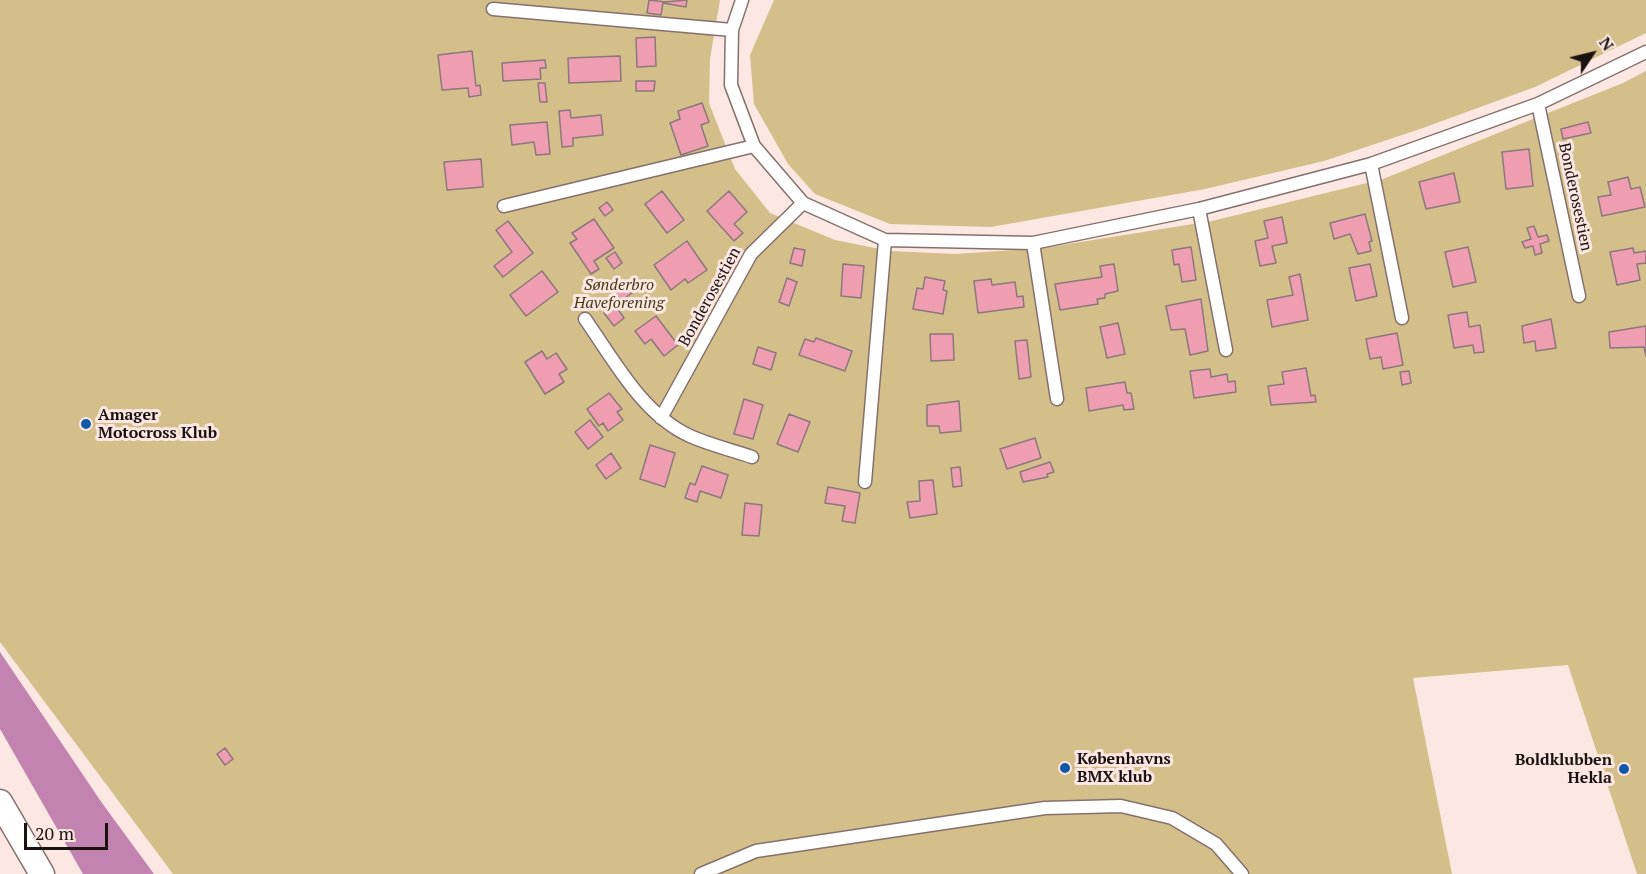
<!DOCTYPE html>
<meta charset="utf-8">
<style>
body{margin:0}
#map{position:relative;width:1646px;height:874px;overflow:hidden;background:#fde7e2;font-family:"PT Serif",serif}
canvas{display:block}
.north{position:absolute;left:1562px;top:24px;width:60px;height:60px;-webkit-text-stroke:4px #fde7e2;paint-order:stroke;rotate:55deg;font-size:16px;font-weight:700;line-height:24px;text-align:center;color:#191211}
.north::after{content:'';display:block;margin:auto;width:21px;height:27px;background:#191211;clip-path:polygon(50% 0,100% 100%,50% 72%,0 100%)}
.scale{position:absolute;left:24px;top:823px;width:84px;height:27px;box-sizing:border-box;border:3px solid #191211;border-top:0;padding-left:8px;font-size:18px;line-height:21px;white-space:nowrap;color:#191211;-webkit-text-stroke:4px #fde7e2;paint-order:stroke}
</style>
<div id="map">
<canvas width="1646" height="874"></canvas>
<div class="north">N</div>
<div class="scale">20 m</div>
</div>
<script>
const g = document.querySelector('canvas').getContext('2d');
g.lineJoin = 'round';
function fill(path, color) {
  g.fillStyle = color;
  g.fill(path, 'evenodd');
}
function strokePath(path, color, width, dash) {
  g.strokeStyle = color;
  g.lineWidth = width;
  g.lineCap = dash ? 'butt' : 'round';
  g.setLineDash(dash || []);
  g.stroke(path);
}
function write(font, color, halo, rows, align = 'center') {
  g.font = font + ' "PT Serif",serif';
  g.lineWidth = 6;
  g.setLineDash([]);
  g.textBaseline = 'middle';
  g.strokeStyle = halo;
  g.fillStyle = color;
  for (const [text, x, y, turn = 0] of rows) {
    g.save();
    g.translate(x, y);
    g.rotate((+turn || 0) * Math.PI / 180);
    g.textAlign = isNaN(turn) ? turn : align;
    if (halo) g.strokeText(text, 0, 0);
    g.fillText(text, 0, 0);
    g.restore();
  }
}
const green = new Path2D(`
 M0,0H720L710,59L709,103L735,169L770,213L835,240L890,251L956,254L1043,248L1212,221L1383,179L1623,83L1646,71V874H1637L1568,665L1413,678L1452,874H173L0,642Z
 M774,0H1646V33L1535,87L1423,128L1324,161L1205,189L991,227L890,224L815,194L788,164L754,104L750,55Z`);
const water = new Path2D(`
 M0,652L102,803L154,874H83L0,729Z`);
const building = new Path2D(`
 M649,0L665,2L687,0L686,7L663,3L661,15L647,13Z
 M655,37L656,66L637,67L636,38Z
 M472,51L476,86L480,85L481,95L469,97L468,88L442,90L438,55Z
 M620,56L621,81L569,83L568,58Z
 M545,60L546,68H540L541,79L503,81L502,63Z
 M636,81H655L654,91H636Z
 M538,83H545L547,102H540Z
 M702,103L709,122L701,125L708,146L681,155L670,123L680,119L678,111Z
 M570,110L571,118L601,115L603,135L573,138V146L562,147L559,111Z
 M547,122L550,154L536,155L534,142L512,145L510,125Z
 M1588,122L1591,133L1563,139L1561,129Z
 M1529,149L1533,186L1506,189L1502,152Z
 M481,159L483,187L447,190L444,162Z
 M1454,173L1460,202L1426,209L1419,182Z
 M1628,177L1631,189L1640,187L1645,207L1602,216L1598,197L1611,195L1608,182Z
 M662,191L684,220L667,233L645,204Z
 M729,191L747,212L734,224L743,233L734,241L707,211Z
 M607,202L613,210L605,216L599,208Z
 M1365,214L1372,241L1369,242L1371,251L1358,254L1350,234L1334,239L1330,223Z
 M1282,217L1287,243L1272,246L1276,263L1260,266L1255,241L1268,238L1264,221Z
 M594,219L614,248L594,261L599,269L591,274L570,243L577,239L572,233Z
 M508,221L533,253L503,277L494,266L512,252L496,230Z
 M1534,226L1538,237L1547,235L1549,241L1540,244L1542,253L1535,255L1533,246L1525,248L1522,242L1531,239L1527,228Z
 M687,241L707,270L688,283L685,279L671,290L654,265Z
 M1191,247L1196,280L1182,282L1179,264L1174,265L1172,250Z
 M1468,247L1476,282L1453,287L1445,252Z
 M794,248L805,250L802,266L790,263Z
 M1633,248L1634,253L1646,251V263L1637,264L1640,280L1617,285L1610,252Z
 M615,252L622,263L614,269L606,258Z
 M843,264L864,266L861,298L841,296Z
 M1114,264L1118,291L1105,294V298L1097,299L1098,304L1060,310L1055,284L1102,277L1100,266Z
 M1370,264L1377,296L1356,301L1349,268Z
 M542,271L558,292L526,316L510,295Z
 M1300,274L1308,320L1272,327L1267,300L1293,295L1289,277Z
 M925,277L945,281L943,290L947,291L943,314L913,309L917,288L923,289Z
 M787,278L797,282L789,306L779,302Z
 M991,279L992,285L1015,282L1017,297L1023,296L1024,307L978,313L974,281Z
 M624,282L632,293L621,301L613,290Z
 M1201,299L1208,351L1190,355L1185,329L1171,330L1166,306Z
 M615,305L624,318L614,326L604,313Z
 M1467,312L1469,327L1480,325L1484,352L1474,353L1473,345L1454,348L1448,315Z
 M656,316L678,345L664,356L651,339L645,344L635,331Z
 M1551,319L1556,348L1536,351L1535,341L1524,343L1522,326Z
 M1118,323L1125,354L1107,358L1100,327Z
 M1646,326V356L1644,347L1610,348L1609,332Z
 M1397,333L1403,365L1383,369L1381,357L1370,359L1366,339Z
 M930,334H953L954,360L931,361Z
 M816,338L852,351L845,371L799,355L805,339L814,342Z
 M1027,340L1031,377L1019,379L1015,341Z
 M758,347L776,353L771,370L753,364Z
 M542,351L547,359L556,353L567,369L559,374L564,382L545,394L525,362Z
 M1306,368L1311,396L1315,395L1316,402L1271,405L1268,386L1284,384L1282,372Z
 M1210,369L1211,377L1227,374L1228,382L1235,381L1236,392L1194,398L1190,371Z
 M1409,371L1411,383L1402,385L1400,372Z
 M1125,382L1127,393H1131L1134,409L1124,410L1123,405L1089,411L1086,388Z
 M609,393L622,409L617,412L623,420L608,431L603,423L599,426L587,409Z
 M744,399L763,405L753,439L734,434Z
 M959,401L961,431L940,433L939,426H927V405Z
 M789,414L810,422L798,452L777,444Z
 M590,420L603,437L588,449L575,432Z
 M1035,438L1041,458L1007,469L1000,449Z
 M650,445L675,453L665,487L640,479Z
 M611,453L621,468L606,479L596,465Z
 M1050,462L1054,472L1047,474L1048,477L1023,482L1020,472Z
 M702,466L728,475L721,498L700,491L697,502L685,498L690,483L695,485Z
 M960,467L962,486L953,487L951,468Z
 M933,480L937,514L910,518L907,502L920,501L919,481Z
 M828,487L860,493L855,523L842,521L845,506L825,503Z
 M745,503L762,505L759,536L742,535Z
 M225,748L233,759L225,765L217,754Z`);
const lane = new Path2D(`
 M742,0L732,30L731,85L754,146L803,203L885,240L1033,243L1199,209L1371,164L1538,104L1646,52
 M493,9L732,30
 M1538,104L1579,296
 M1371,164L1402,318
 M504,206L754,146
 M1199,209L1226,350
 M1033,243L1057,399
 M585,319C614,360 642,414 690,436C710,445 732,450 752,457
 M661,418L751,254L803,203
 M865,482L885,240
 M701,874L756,851L1045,808L1121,806L1172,818L1216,844L1242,874`);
const street = new Path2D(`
 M0,802L42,874`);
const markers = [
 [86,424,6,"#1059a9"],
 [1065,768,6,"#1059a9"],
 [1624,769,6,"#1059a9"]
];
const streetNames = [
 ["Bonderosestien",1575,197,78],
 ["Bonderosestien",710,297,-61]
];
const parkNames = [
 ["Sønderbro",619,285],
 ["Haveforening",619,303]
];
const poiNames = [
 ["Amager",98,415],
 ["Motocross Klub",98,433],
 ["Københavns",1077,759],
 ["BMX klub",1077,777],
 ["Boldklubben",1612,760,"right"],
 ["Hekla",1612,778,"right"]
];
fill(green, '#d4be89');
fill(water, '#c383b1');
fill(building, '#ef9db0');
strokePath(building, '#8c787c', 1.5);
strokePath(lane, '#84716d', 15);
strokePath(street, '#84716d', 27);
strokePath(lane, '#fff', 12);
strokePath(street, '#fff', 24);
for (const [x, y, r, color] of markers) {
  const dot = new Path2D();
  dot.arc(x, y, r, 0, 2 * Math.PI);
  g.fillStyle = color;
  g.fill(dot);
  strokePath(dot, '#fde7e2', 2);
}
write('16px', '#191211', '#fde7e2', streetNames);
write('italic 16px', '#463918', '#fde7e2', parkNames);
write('bold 16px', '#191211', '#fde7e2', poiNames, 'left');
</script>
